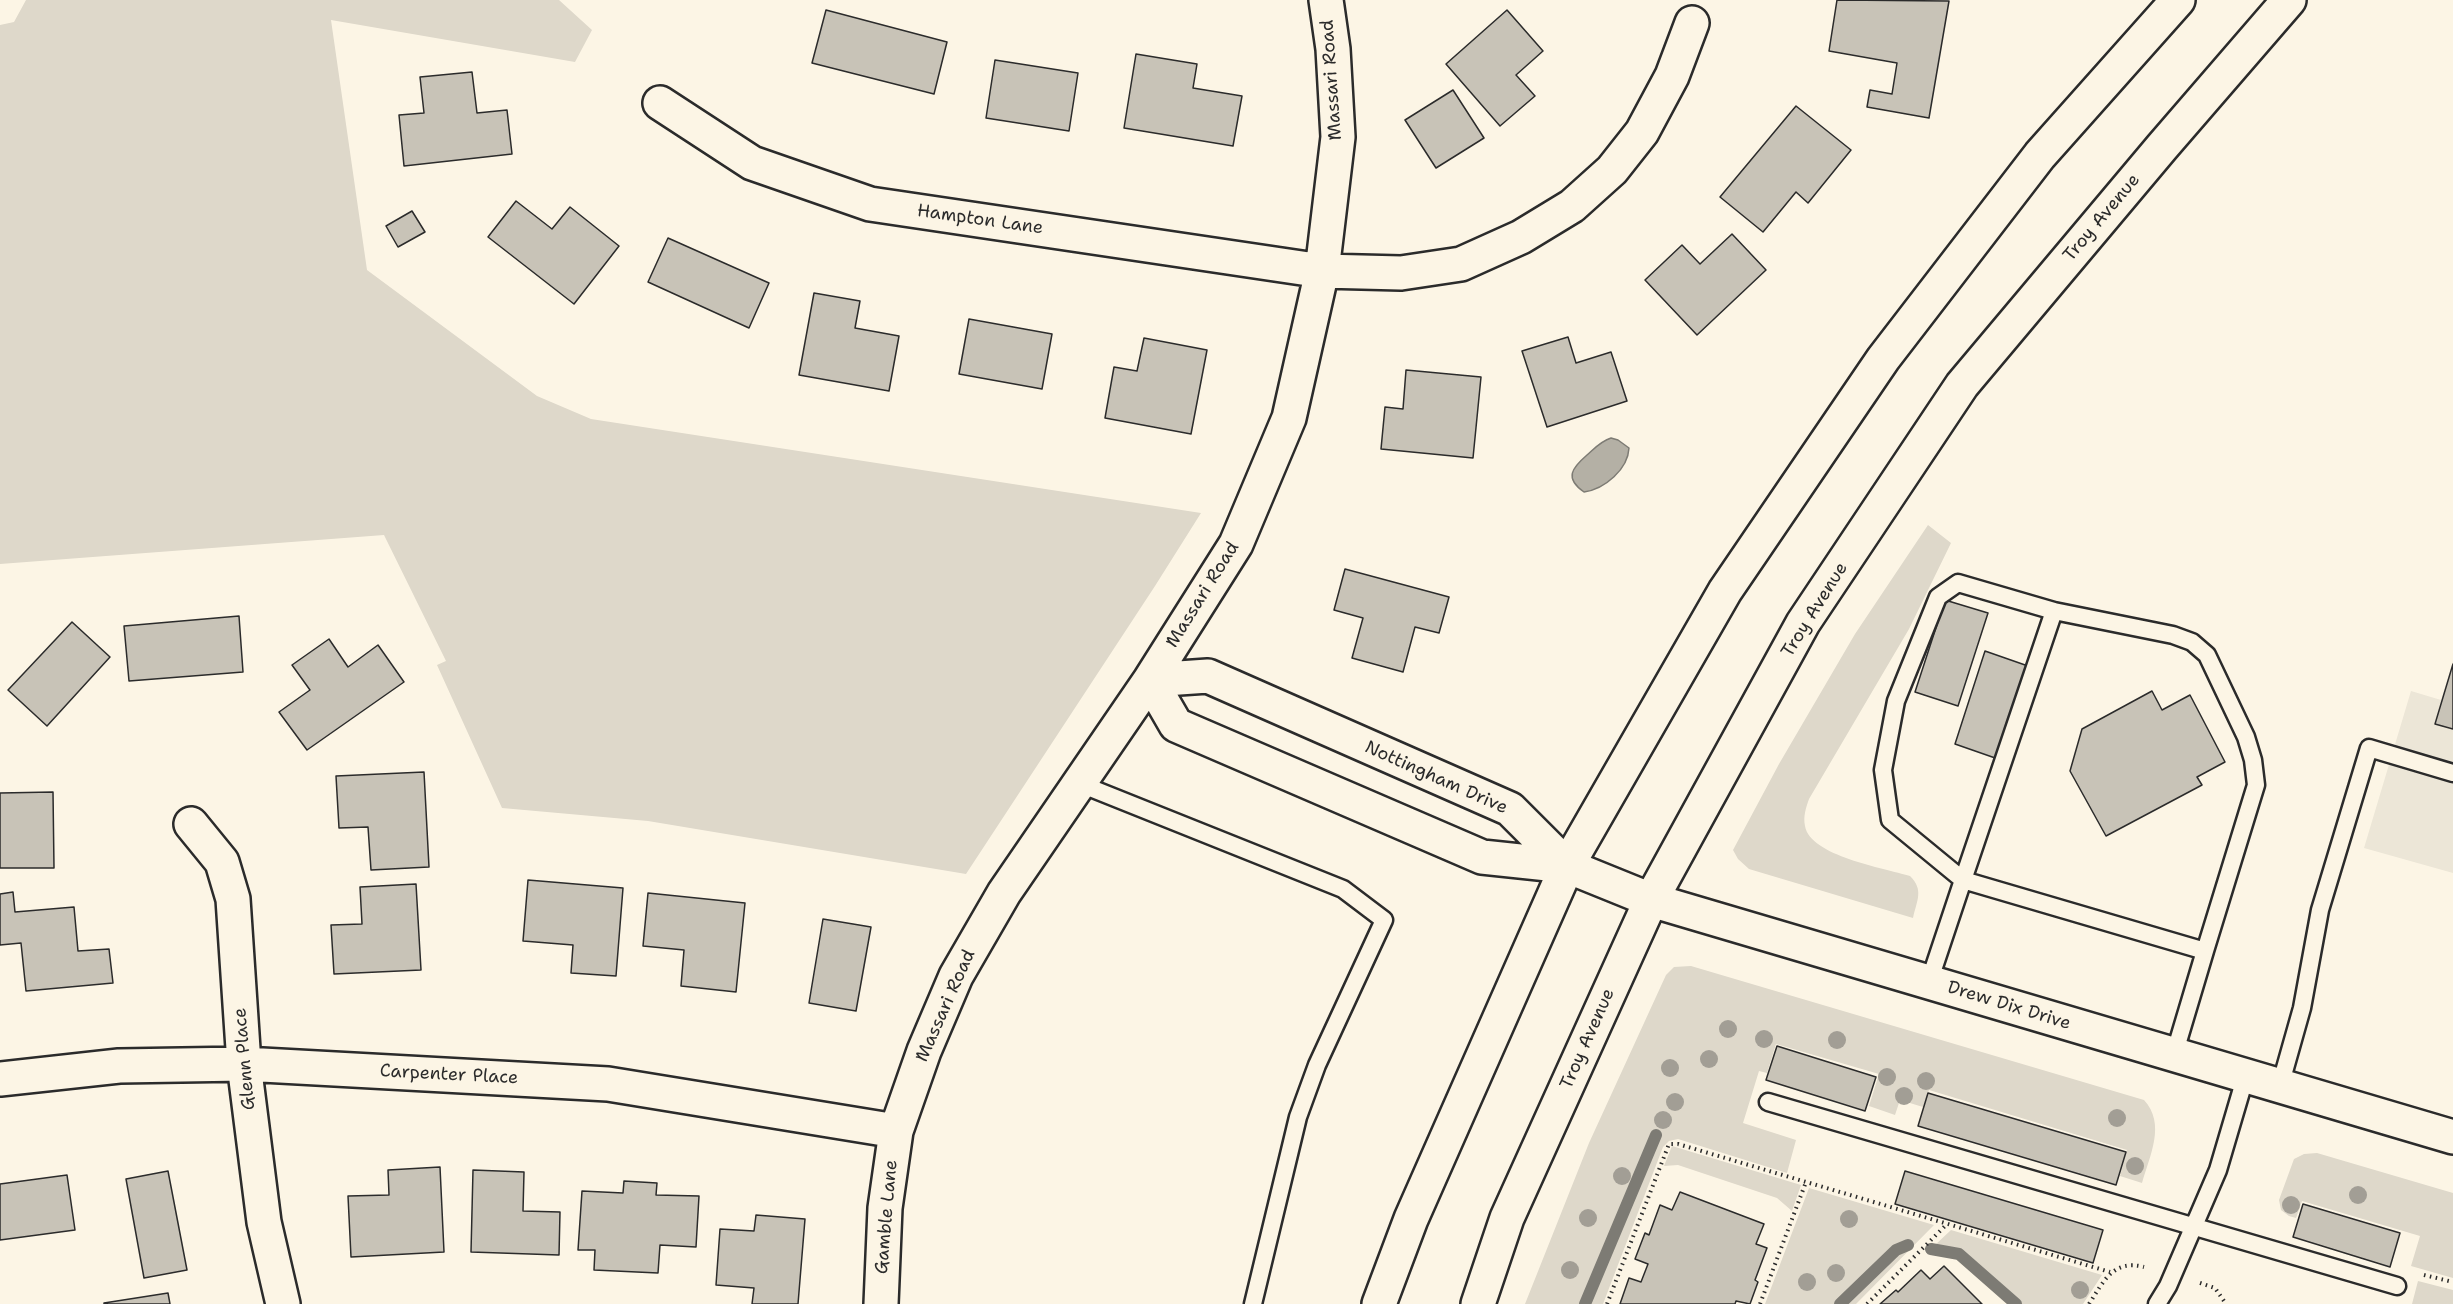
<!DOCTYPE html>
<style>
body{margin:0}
canvas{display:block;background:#fcf5e5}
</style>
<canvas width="2453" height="1304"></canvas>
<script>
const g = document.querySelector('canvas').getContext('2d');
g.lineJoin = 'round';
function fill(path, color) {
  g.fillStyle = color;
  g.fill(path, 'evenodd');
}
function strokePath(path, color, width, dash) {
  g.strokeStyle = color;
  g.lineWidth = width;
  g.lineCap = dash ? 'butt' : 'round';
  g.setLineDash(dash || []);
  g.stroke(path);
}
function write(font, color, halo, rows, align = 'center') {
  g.font = font + ' "Shantell Sans",sans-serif';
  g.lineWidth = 5;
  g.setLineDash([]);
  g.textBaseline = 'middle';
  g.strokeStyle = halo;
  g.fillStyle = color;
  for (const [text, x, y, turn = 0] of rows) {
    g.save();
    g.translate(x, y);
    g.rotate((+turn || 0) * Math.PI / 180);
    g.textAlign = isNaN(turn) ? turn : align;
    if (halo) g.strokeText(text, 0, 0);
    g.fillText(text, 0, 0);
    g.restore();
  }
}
const built = new Path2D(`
 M2453,661V873L2364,848L2411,691L2441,700Z`);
const green = new Path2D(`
 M26,0H559L592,30L575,62L331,20L367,270L537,396L591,419L1201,513L1155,586L966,874L648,821L502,808L437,665L446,661L384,535L0,564V25L14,22Z
 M1928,525L1951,543L1909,629L1809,799C1806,808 1803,816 1805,826C1810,856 1884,868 1910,876C1924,890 1917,900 1913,918L1749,869L1738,859L1733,850L1779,764L1855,634Z
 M1691,966L2144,1100C2166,1124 2150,1155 2142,1183L2120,1176L2127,1150L1929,1090L1923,1107L1900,1100L1895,1115L1869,1106L1879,1074L1776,1044L1767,1073L1759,1071L1743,1123L1796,1140L1787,1173L1678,1139L1669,1141L1663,1147L1603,1304H1525L1589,1143L1666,975L1674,967Z
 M1672,1146L1801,1185L1792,1211L1777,1198L1678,1165L1664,1166Z
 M2317,1153L2453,1193V1278L2411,1266L2420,1236L2302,1201L2296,1218L2289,1216L2281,1210L2279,1200L2294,1159L2304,1154Z
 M1809,1188L1934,1225L1856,1304H1765Z
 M1951,1230L2102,1275L2083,1304H2022L1959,1249L1934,1246Z
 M2418,1281L2453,1290V1304H2412Z`);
const water = new Path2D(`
 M1611,438L1618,440L1629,448C1628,469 1605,489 1584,492C1564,478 1572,468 1587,455C1595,448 1601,441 1611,438Z`);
const stream = new Path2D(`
 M1931,1249L1959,1254L2016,1304
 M1585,1304L1656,1135
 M1840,1304L1896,1250L1908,1245`);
const building = new Path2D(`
 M1837,0L1949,1L1929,118L1867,107L1870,90L1892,94L1897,63L1829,51Z
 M826,10L947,42L934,94L812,63Z
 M1507,10L1543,51L1516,75L1535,96L1500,126L1446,64Z
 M1136,54L1197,64L1193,88L1242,96L1233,146L1124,128Z
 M995,60L1078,73L1069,131L986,118Z
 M472,72L477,113L507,110L512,154L404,166L399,115L424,113L420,77Z
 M1453,90L1484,138L1436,168L1405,120Z
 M1796,106L1851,150L1808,203L1796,192L1763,232L1720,197Z
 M516,201L552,229L570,207L619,246L574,304L488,237Z
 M412,211L425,232L398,247L386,226Z
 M1732,234L1766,270L1697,335L1645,280L1682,245L1700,264Z
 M668,238L769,283L749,328L648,282Z
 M814,293L860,301L855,328L899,336L889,391L799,375Z
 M969,319L1052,334L1042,389L959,374Z
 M1568,337L1576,363L1611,352L1627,401L1547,427L1522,351Z
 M1144,338L1207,350L1191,434L1105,418L1114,367L1137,371Z
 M1406,370L1481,377L1473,458L1381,449L1385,407L1403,409Z
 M1345,569L1449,597L1439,633L1415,627L1403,672L1352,658L1363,618L1334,610Z
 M1945,600L1988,613L1958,706L1915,692Z
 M239,616L243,672L129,681L124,626Z
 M72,622L110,657L47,726L8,690Z
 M329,639L348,667L378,645L404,682L307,750L279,712L310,690L292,665Z
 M1985,651L2028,666L1998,759L1955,744Z
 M2453,664V729L2435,724Z
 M2152,691L2162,710L2190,695L2225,762L2197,777L2202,785L2106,836L2070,771L2082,729Z
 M424,772L429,867L371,870L368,827L339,828L336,776Z
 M53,792L54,868H0V793Z
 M528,880L623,888L616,976L571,973L573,945L523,941Z
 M416,884L421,970L334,974L331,925L362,924L360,887Z
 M13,892L15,912L74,907L78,951L109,949L113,983L26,991L21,943L0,945V894Z
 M648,893L745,903L736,992L681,986L684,950L643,946Z
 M823,919L871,927L856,1011L809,1003Z
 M1777,1046L1876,1077L1865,1111L1766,1080Z
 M1928,1093L2126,1152L2116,1185L1918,1126Z
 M440,1167L444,1252L351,1257L348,1196L389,1195L388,1170Z
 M473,1170L524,1172L523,1211L560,1212L559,1255L471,1252Z
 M168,1171L187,1270L144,1278L126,1179Z
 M1905,1171L2103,1230L2093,1263L1895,1204Z
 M67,1175L75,1230L0,1240V1184Z
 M624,1181L657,1183L656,1195L699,1196L696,1247L660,1245L658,1273L594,1270L595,1250H578L582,1191L623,1193Z
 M1680,1192L1764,1224L1756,1244L1767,1248L1755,1280L1758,1282L1750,1304L1736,1301L1735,1304H1620L1629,1278L1641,1282L1648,1264L1635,1259L1645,1233L1649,1235L1660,1205L1672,1210Z
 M2303,1204L2400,1233L2390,1267L2293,1237Z
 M756,1215L805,1219L798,1304H752L754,1288L716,1285L720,1229L754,1231Z
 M1944,1266L1982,1304H1880L1896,1290L1898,1292L1921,1270L1930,1279Z
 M168,1293L170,1304H104V1303Z`);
const path = new Path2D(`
 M2424,1275L2453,1282
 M2200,1283L2215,1288L2226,1304
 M1607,1304L1669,1144H1678L2110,1272
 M1760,1304L1806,1182
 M1867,1304L1947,1224
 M2089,1304C2104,1281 2113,1259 2144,1267`);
const lane = new Path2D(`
 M2054,611L1958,583L1938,597L1896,701L1883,770L1890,820L1963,880L2054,611L2173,635L2192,642L2207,655L2246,737L2253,760L2256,785L2205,951
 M1078,783L1343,889L1384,920L1317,1065L1298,1117L1253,1304
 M1929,982L1963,880L2205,951L2174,1055
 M2280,1086L2302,1008L2320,910L2369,748L2453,773
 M1768,1102L2397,1286
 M2157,1304L2168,1286L2218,1170L2246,1075`);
const street = new Path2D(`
 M660,103L752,163L870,204L1322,271L1401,273L1461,264L1521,237L1572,206L1612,170L1642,132L1672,76L1692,23
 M191,824L222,862L233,899L244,1064L264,1222L283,1304
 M1567,866L1510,809L1208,676L1150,680L1176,725L1482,857L1567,866L1651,900L2453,1137
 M0,1079L119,1066L244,1064L608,1084L896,1131
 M881,1304L885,1208L896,1131L924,1051L956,976L1004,893L1150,680L1236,544L1289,418L1322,271L1338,137L1333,49L1326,0`);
const secondary = new Path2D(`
 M1379,1304L1411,1219L1567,866L1725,591L1883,359L2040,155L2178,0
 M1478,1304L1507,1218L1651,900L1803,623L1962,385L2162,147L2289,0`);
const trees = [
 [1728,1029],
 [1764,1039],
 [1837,1040],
 [1709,1059],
 [1670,1068],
 [1887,1077],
 [1926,1081],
 [1904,1096],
 [1675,1102],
 [2117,1118],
 [1663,1120],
 [2135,1166],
 [1622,1176],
 [2358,1195],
 [2291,1205],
 [1588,1218],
 [1849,1219],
 [1570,1270],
 [1836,1273],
 [1807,1282],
 [2080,1290]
];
const streetNames = [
 ["Massari Road",1332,80,-94],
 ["Troy Avenue",2102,218,-50],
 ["Hampton Lane",980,220,8],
 ["Massari Road",1203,595,-58],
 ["Troy Avenue",1815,610,-58],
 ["Nottingham Drive",1436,778,24],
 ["Massari Road",946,1006,-66],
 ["Drew Dix Drive",2009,1006,17],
 ["Troy Avenue",1588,1039,-66],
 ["Glenn Place",245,1059,-95],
 ["Carpenter Place",449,1075,3],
 ["Gamble Lane",887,1217,-85]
];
fill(built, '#ece6d7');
fill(green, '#ded8ca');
fill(water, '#b4b0a5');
strokePath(water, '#7d7b74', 1.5);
strokePath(stream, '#7d7b74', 12);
fill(building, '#c8c3b7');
strokePath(building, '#2b2b2b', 1.5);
strokePath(lane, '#2b2b2b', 21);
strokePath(street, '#2b2b2b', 38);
strokePath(secondary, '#2b2b2b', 38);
strokePath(path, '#2b2b2b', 4, [1.5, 4.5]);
strokePath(lane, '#fcf5e5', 16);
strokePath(street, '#fcf5e5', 33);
strokePath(secondary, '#fcf5e5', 33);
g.fillStyle = '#a29e95';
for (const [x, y] of trees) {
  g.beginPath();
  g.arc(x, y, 9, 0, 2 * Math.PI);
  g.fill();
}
write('18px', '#2b2b2b', '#fcf5e5', streetNames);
</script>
